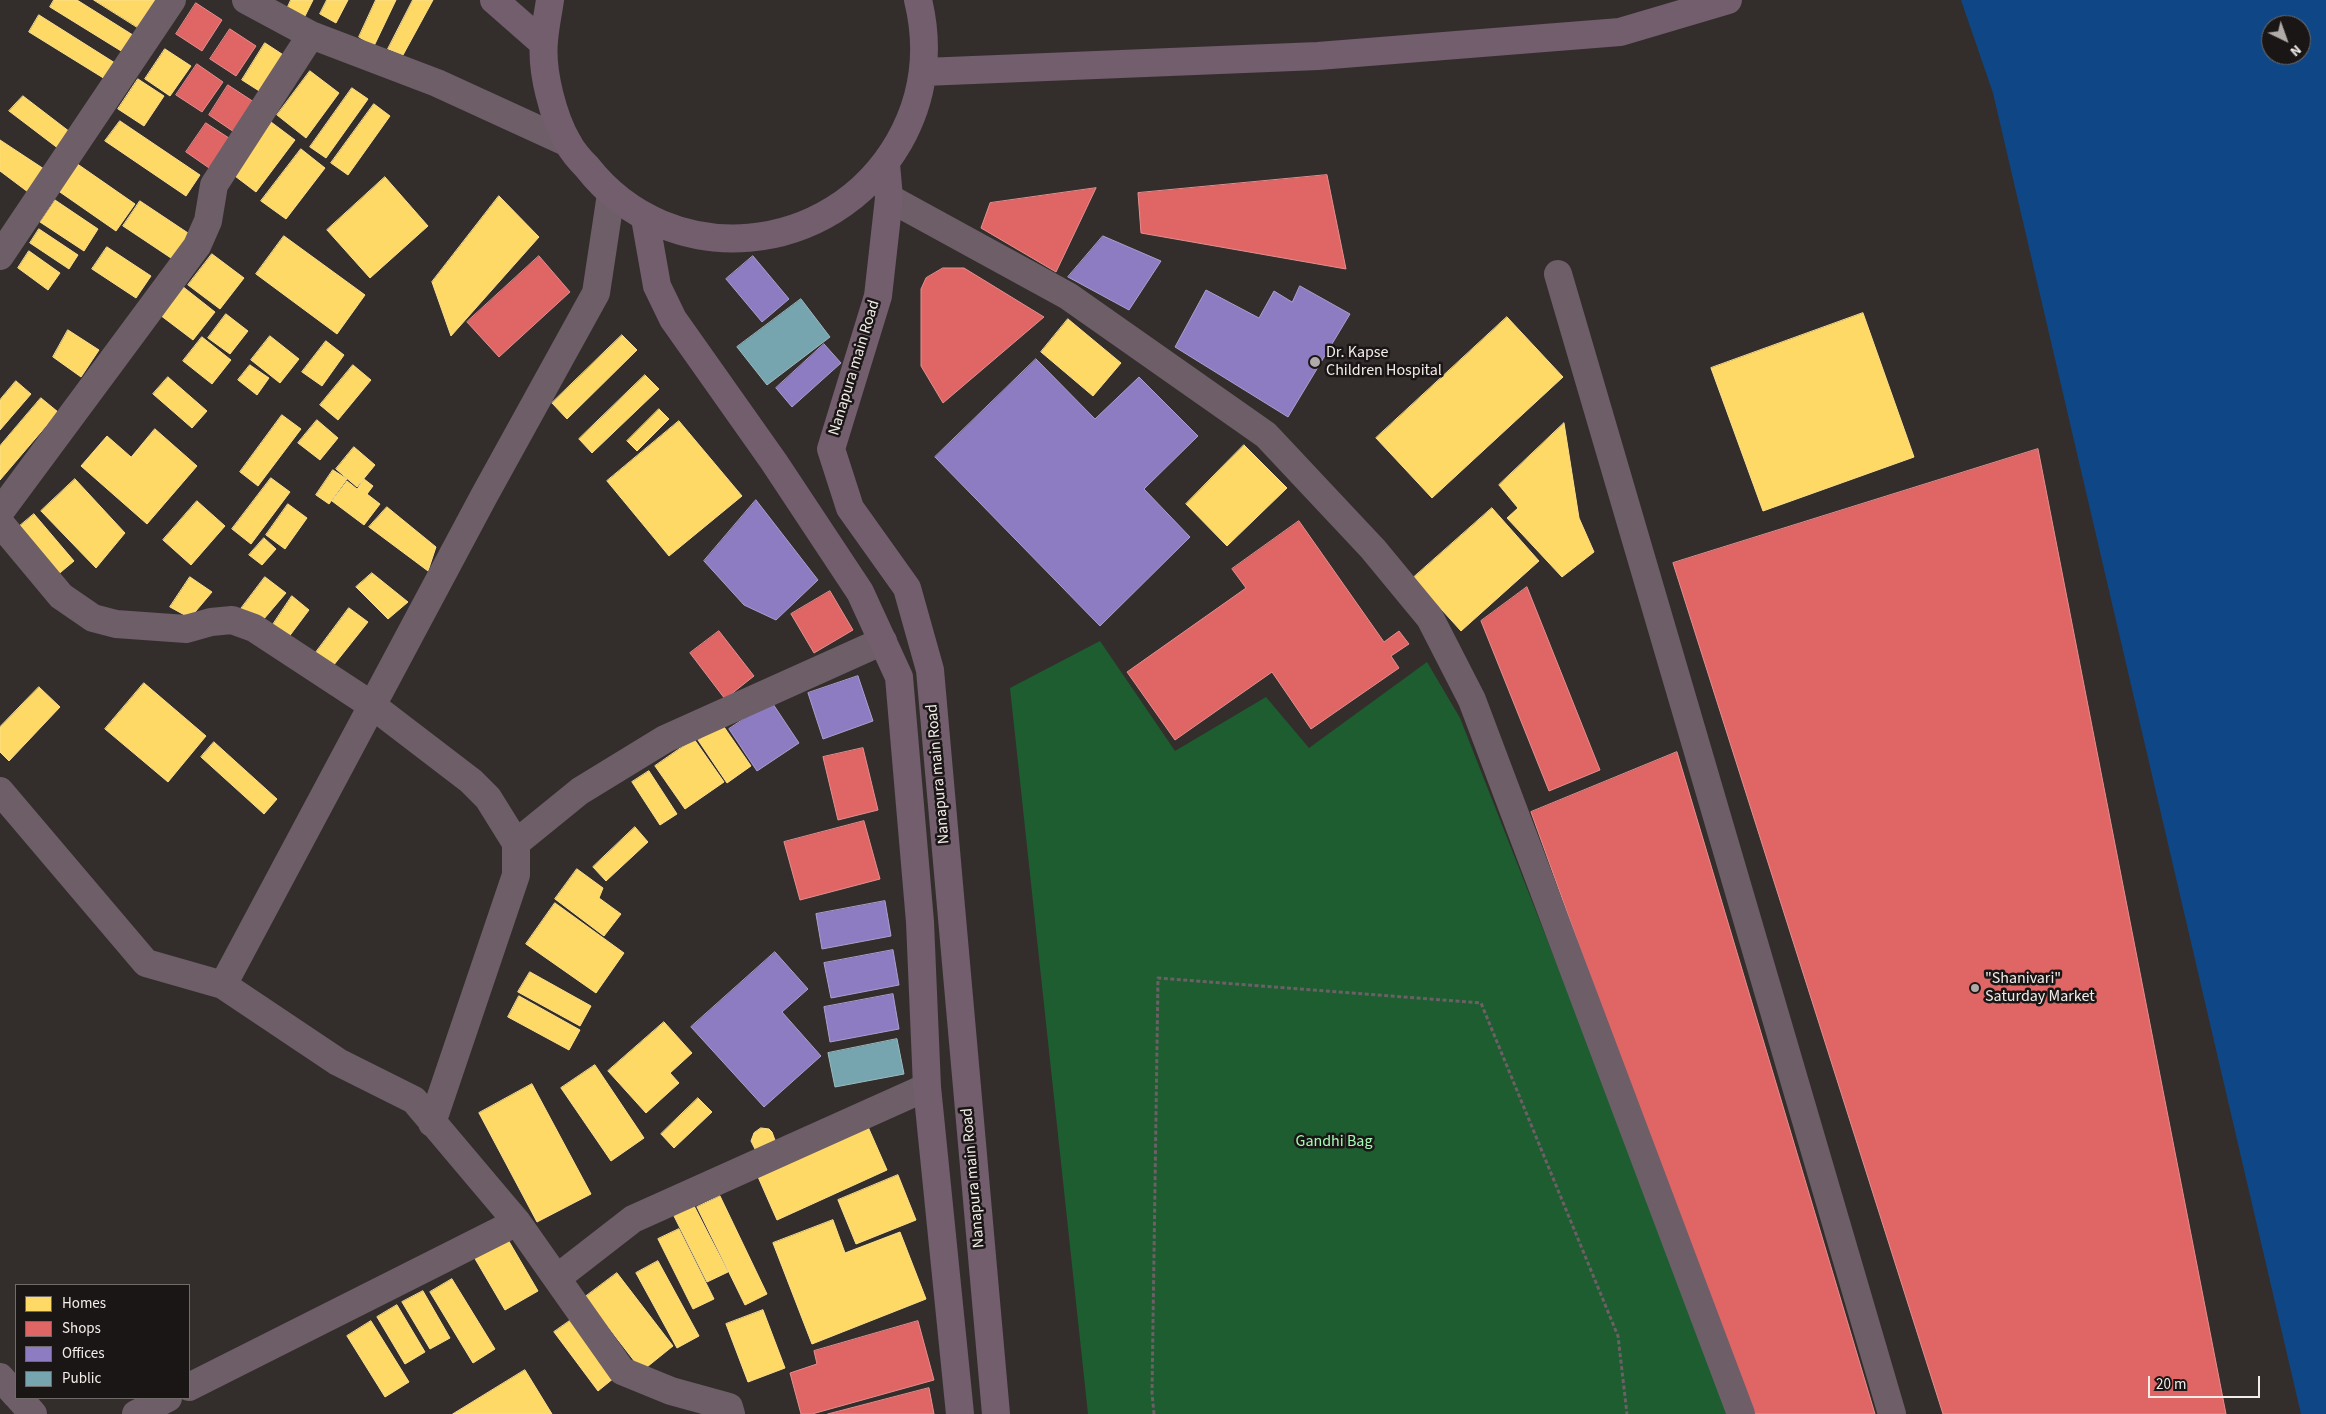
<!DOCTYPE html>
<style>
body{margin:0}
#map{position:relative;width:2326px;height:1414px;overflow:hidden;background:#332e2c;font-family:"Source Sans 3",sans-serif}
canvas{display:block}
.legend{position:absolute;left:15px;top:1284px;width:175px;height:115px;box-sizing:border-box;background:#1a1615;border:1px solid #716c6a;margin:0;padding:6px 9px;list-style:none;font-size:15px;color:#f3edea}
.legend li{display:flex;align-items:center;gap:10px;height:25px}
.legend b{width:25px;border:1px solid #716c6a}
.north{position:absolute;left:2261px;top:15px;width:50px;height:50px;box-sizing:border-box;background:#1a1615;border:1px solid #716c6a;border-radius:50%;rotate:138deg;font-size:14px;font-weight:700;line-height:20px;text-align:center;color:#f3edea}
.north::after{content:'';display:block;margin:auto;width:18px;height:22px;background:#b0aaa8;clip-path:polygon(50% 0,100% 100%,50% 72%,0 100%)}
.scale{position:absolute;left:2148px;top:1376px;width:112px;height:22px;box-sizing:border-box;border:2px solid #f3edea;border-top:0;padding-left:6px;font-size:15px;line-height:18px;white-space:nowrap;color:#f3edea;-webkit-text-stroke:4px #1a1615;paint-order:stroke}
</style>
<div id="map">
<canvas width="2326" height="1414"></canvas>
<ul class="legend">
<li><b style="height:14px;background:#ffd966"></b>Homes</li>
<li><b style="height:14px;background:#e06666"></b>Shops</li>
<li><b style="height:14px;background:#8e7cc3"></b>Offices</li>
<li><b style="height:14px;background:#76a5af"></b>Public</li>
</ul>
<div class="north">N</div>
<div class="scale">20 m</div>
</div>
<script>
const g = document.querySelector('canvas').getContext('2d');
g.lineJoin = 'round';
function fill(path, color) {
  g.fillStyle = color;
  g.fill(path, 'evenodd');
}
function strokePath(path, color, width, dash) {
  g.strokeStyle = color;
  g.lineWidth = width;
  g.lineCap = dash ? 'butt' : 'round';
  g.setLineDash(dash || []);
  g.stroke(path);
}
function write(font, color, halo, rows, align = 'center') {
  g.font = font + ' "Source Sans 3",sans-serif';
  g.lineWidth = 5;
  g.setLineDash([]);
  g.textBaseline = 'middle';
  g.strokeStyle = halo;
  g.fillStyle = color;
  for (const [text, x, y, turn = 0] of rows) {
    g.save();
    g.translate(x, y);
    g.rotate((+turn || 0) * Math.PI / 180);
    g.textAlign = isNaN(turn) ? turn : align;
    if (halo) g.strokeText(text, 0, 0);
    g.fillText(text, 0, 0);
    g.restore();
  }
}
const green = new Path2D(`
 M1100,641L1175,751L1266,697L1309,748L1427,662L1460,718L1668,1247L1729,1414H1088L1010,688Z`);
const water = new Path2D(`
 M1961,0H2326V1414H2301L1993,93ZM2271,25H2301V55H2271Z`);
const homes = new Path2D(`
 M54,0H77L136,37L126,54L50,7Z
 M94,0H161L142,30Z
 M291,0H313L304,18L287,9Z
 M327,0H348L336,23L320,14Z
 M376,0H396L374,46L359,37Z
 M413,0H433L403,55L388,49Z
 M39,15L115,63L105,79L29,32Z
 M265,43L288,58L264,94L242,80Z
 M165,49L191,66L170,96L145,79Z
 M310,71L339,93L306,138L277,115Z
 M138,79L164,96L144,126L118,109Z
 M352,88L368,99L326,158L310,147Z
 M23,96L70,132L59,149L9,111Z
 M374,104L390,116L348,175L331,163Z
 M120,121L200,175L186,196L105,141Z
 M271,122L295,140L256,192L231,173Z
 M0,140L44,169L28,192L0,171Z
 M301,149L325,168L286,219L261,201Z
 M76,163L135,204L116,231L57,190Z
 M385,177L428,226L370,278L327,230Z
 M499,196L539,237L451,336L432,282Z
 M55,200L98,229L84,251L40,222Z
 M140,201L191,235L174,260L123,226Z
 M39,229L78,255L69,269L30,243Z
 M284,236L365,295L337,334L256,274Z
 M107,247L151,276L136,298L92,269Z
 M29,251L60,273L48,290L18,268Z
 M212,254L244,278L220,309L188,285Z
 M182,286L215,312L193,340L160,315Z
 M1863,313L1914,457L1763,511L1711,368Z
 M226,314L248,331L230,354L208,338Z
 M1507,317L1563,377L1432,498L1376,438Z
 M1068,319L1121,363L1093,396L1041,352Z
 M68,330L99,350L81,377L53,357Z
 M622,335L637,350L567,419L552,403Z
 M270,336L299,359L280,383L251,360Z
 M202,337L231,360L212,384L183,361Z
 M326,341L344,355L322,386L302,372Z
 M250,365L269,378L257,395L238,380Z
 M353,365L371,380L338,420L320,405Z
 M645,375L659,389L592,453L579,439Z
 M168,377L207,411L192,428L153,394Z
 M16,381L31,394L0,430V400Z
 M41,398L58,412L0,480V446Z
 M659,409L669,419L637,451L627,441Z
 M282,415L301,429L258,486L240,472Z
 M317,420L338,438L320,460L298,443Z
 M679,421L742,496L669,556L607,481Z
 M1564,423L1579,518L1594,552L1562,577L1507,518L1518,508L1499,485Z
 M155,429L197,466L147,524L81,466L107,436L131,457Z
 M1244,445L1287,488L1227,546L1186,504Z
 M354,447L375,465L357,487L336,469Z
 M333,470L347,479L329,504L316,495Z
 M271,478L290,492L251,544L232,529Z
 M75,479L125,533L96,568L41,511Z
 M364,479L373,486L367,494L380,504L364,525L332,501L347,481L357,489Z
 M197,501L225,526L191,565L163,540Z
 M288,504L307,518L285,549L266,535Z
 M387,507L436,547L428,571L369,527Z
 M1492,508L1539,561L1461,631L1413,578Z
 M34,514L74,561L55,577L15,530Z
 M264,538L276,549L262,565L249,555Z
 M372,573L408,602L388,619L356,587Z
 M190,577L212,592L190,618L170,607Z
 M265,577L286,593L263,620L240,610Z
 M292,596L309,610L288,638L270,629Z
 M349,608L368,622L333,666L314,655Z
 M144,683L206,736L168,782L105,729Z
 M39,687L60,707L9,761L0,752V727Z
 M722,724L751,766L727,783L698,740Z
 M694,739L724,782L685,809L655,766Z
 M214,742L277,799L264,814L201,757Z
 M649,771L677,814L660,825L632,782Z
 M635,827L648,842L606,881L593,867Z
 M577,869L603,888L599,898L621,914L604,936L555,899Z
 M555,903L624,953L596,993L526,944Z
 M530,972L591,1006L580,1026L518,992Z
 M519,996L580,1030L569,1050L508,1017Z
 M664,1022L692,1053L670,1073L679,1083L646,1113L608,1071Z
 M595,1065L644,1138L611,1161L561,1088Z
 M532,1084L591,1194L537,1222L479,1113Z
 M698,1098L712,1112L674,1148L661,1134Z
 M865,1120L887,1170L777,1220L755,1170Z
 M761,1128L769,1129L772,1132L776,1143L756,1151L751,1141L754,1133Z
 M898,1175L916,1220L856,1244L838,1200Z
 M720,1196L767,1294L745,1305L697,1207Z
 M692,1202L728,1272L707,1282L672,1212Z
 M833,1220L845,1253L900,1232L926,1299L812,1344L773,1243Z
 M679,1229L714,1299L693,1309L658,1239Z
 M507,1238L538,1291L505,1310L474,1257Z
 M658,1261L699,1336L677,1348L636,1273Z
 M617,1273L673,1346L642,1371L585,1297Z
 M452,1279L495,1349L473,1363L430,1292Z
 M423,1291L450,1338L430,1349L402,1302Z
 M397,1305L425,1352L405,1364L377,1317Z
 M763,1310L785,1368L748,1382L726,1324Z
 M571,1320L614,1378L598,1391L554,1332Z
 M371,1321L409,1382L385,1397L347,1336Z
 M525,1370L552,1414H453Z`);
const shops = new Path2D(`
 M196,3L222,20L202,51L176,34Z
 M230,29L256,46L236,76L210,59Z
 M197,64L223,82L202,112L176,95Z
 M228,85L254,102L234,132L209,115Z
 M206,123L232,140L212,170L186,152Z
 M1327,175L1346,269L1141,233L1138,193Z
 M1096,188L1056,272L981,228L990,203Z
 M539,256L570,292L499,357L467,322Z
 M943,268H964L1044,317L943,403L921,366V289L926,278Z
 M2038,449L2226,1414H1943L1673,563Z
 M1299,521L1384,642L1399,631L1409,644L1391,656L1399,668L1311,729L1272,672L1175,740L1127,672L1246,588L1232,569Z
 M1527,587L1600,770L1549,791L1481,621Z
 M830,591L853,630L814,653L791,614Z
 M719,631L754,676L725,699L690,653Z
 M863,748L878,810L838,820L823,757Z
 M1677,752L1875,1414H1748L1531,812Z
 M864,821L880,879L800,900L784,842Z
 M918,1321L934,1380L812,1414H801L790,1373L817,1364L814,1351Z
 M929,1388L934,1414H828Z`);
const offices = new Path2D(`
 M1103,236L1161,261L1129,310L1068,277Z
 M753,256L789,299L762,322L726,279Z
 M1300,286L1350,314L1288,417L1175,347L1206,290L1259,318L1274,291L1292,302Z
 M824,344L841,363L792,407L776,388Z
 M1036,359L1095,419L1139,377L1198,436L1144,489L1190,537L1100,626L935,457Z
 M756,500L818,580L776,620L744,605L704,561Z
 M858,676L873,721L823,739L808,693Z
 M771,701L799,743L757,771L729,729Z
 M885,901L891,936L822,949L816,914Z
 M893,950L899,985L831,998L824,963Z
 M775,952L808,989L782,1012L821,1056L764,1107L691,1027Z
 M893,994L899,1029L830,1042L824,1007Z`);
const public = new Path2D(`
 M801,299L830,337L767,385L737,347Z
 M897,1039L904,1074L835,1087L828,1053Z`);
const path = new Path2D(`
 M1154,1414L1152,1393L1158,978L1481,1003L1618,1336L1627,1414`);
const minor = new Path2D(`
 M246,0L311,35L437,83L568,143
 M889,198L1068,296L1266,435L1373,549L1430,618L1472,700L1741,1414
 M0,256L172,0
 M1558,274L1892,1414
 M0,512L197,246L208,221L214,185L311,35
 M0,523L61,596L93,618L116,624L186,629L211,622L232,620L254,628L373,706L471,781L488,798L516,843V875L432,1123
 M0,791L146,963L223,985L338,1062L414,1100L517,1222L622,1371L671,1391L729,1407L731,1414
 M516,843L580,791L665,739L883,641
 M223,985L484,496L596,293L611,194
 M557,1278L633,1219L927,1087
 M0,1377L16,1395
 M189,1387L517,1222
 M19,1398L33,1414
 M136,1414L168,1398`);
const secondary = new Path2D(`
 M494,0L543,43
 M550,0C548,14 545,27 544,41C541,71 553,117 568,143C573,152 580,160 587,167C670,273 832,258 899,142C924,98 930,49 918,0
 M924,72L1318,56L1620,32L1728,0
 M886,164L889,198L878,296L831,449L850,508L907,588L930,670L996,1414
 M645,218L657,286L673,319L774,462L860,592L899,677L920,922L927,1087L960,1414`);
const markers = [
 [1315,362,6,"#b0aaa8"],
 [1975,988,5,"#b0aaa8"]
];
const poiNames = [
 ["Dr. Kapse",1326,353],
 ["Children Hospital",1326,371],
 ["\"Shanivari\"",1985,979],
 ["Saturday Market",1985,997]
];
const streetNames = [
 ["Nanapura main Road",855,368,-73],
 ["Nanapura main Road",939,774,-95],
 ["Nanapura main Road",974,1178,-95]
];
const parkNames = [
 ["Gandhi Bag",1334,1142]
];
fill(green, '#1d5d30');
fill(water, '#0f4786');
fill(homes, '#ffd966');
strokePath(homes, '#fbdf8e', 1);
fill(shops, '#e06666');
strokePath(shops, '#e68e8e', 1);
fill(offices, '#8e7cc3');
strokePath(offices, '#ac9ecf', 1);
fill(public, '#76a5af');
strokePath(public, '#9cbbc1', 1);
strokePath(path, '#6a6066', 3, [4, 2.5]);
strokePath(minor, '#6d5e68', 28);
strokePath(secondary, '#725e6c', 28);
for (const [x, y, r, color] of markers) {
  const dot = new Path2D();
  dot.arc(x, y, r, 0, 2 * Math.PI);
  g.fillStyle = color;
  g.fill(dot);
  strokePath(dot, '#1a1615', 2);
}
write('16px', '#f3edea', '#1a1615', poiNames, 'left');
write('16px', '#f3edea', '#1a1615', streetNames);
write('16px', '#a4fcb6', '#1a1615', parkNames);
</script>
